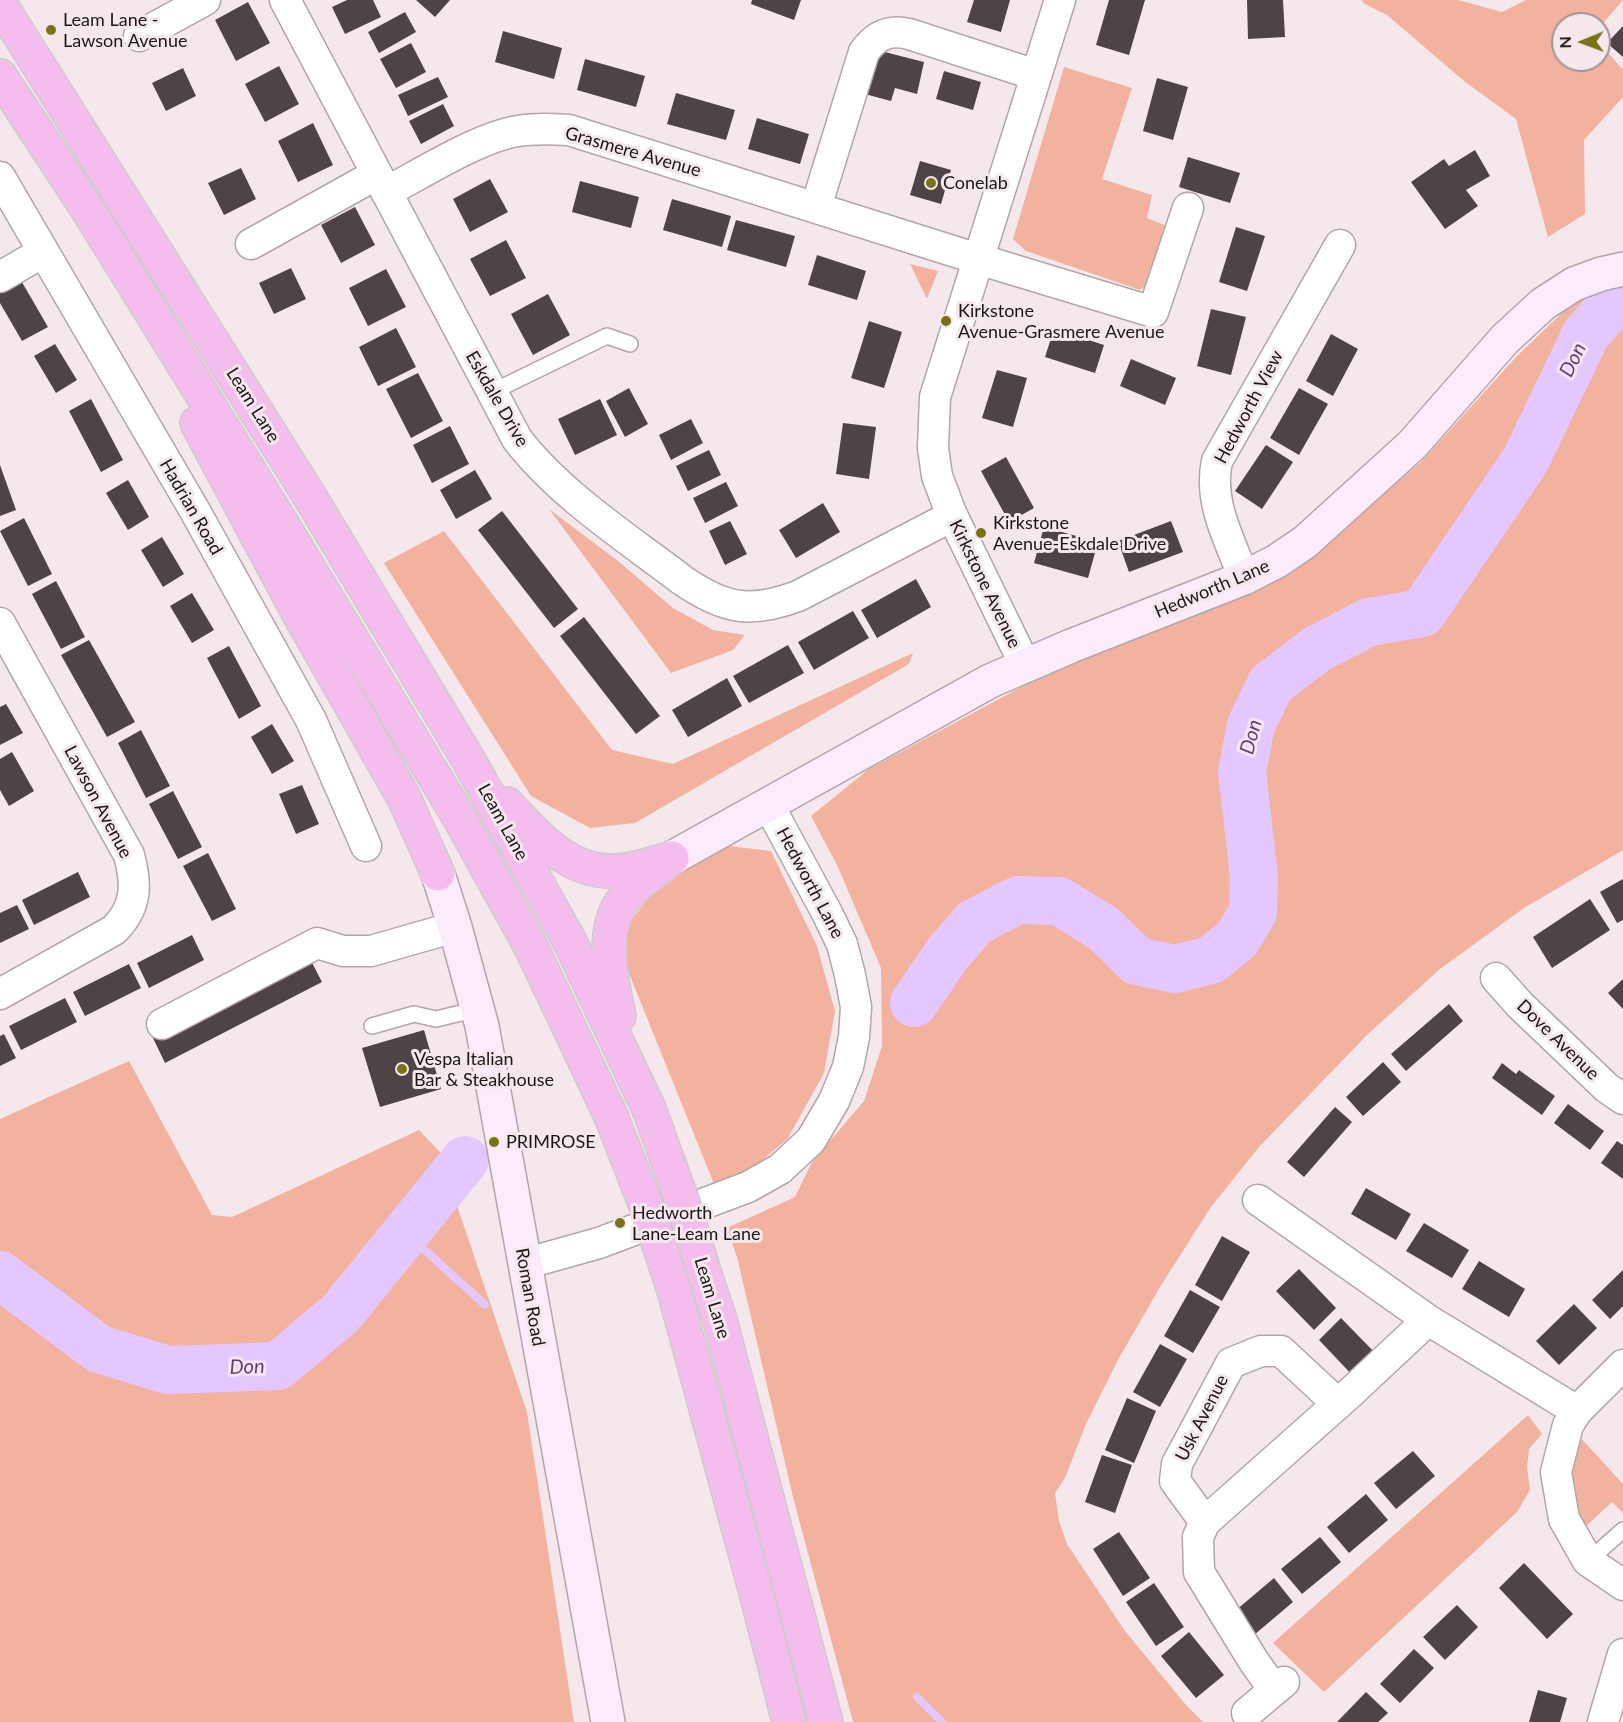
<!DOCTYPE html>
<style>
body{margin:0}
#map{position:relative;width:1623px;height:1722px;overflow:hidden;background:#f5e8ed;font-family:Lato,sans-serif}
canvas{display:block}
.north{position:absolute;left:1551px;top:12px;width:60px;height:60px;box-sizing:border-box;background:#f5e8ed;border:2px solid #9e9498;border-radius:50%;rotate:269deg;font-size:16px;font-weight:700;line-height:24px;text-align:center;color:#1b1719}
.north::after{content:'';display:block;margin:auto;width:21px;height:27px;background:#787316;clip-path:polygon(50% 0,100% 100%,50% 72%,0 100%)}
</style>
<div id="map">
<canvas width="1623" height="1722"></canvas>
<div class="north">N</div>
</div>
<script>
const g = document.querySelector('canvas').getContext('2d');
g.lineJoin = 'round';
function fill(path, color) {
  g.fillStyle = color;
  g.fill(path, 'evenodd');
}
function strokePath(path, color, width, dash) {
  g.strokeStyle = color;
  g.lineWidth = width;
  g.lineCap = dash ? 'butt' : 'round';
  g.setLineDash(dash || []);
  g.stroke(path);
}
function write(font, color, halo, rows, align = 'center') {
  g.font = font + ' Lato,sans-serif';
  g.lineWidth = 6;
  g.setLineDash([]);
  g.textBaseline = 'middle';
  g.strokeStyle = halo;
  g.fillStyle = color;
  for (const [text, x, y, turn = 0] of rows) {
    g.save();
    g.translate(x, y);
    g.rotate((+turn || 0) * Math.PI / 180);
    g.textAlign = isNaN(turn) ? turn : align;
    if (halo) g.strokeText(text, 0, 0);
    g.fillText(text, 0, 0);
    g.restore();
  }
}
const green = new Path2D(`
 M1362,0H1458L1502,12L1526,0H1623L1599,28V24H1563V60H1599V42L1623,70V97L1584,140L1585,214L1548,237L1516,119L1464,81L1387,15L1363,3Z
 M1064,67L1132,88L1102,179L1152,195L1147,218L1167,226L1155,278L1140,290L1026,251L1013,239Z
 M910,264L938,271L927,299Z
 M1623,286V850L1524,908L1440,969L1368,1034L1259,1147L1211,1207L1160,1287L1119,1358L1086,1424L1065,1478L1055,1493L1059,1521L1067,1544L1125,1631L1186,1705L1203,1722H853L793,1497L737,1257L727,1228L795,1197L812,1162L864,1101L882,1046L881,968L837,865L811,816L869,769L1038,678L1231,601L1325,544L1421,462L1516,357L1563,312L1584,295Z
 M549,509L618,561L673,608L713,630L745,635L733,650L671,673Z
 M444,531L612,750L673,764L913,653L909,664L635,823L590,828L531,796L384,563Z
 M728,846L771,851L817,946L835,1011L824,1073L788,1138L742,1178L716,1189L622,956L627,926L657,886Z
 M129,1061L212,1215L232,1217L419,1130L462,1175L450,1185L527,1412L574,1722H0V1119Z
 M1528,1415L1542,1434L1529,1449L1527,1467L1530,1490L1517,1512L1324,1692L1273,1643Z
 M1578,1435L1623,1484V1513L1612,1502L1585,1527C1570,1500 1571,1466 1578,1435Z`);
const stream = new Path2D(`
 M405,1232L485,1305
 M917,1697L942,1722`);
const river = new Path2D(`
 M914,1003L948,953L975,922L1018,900L1059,901L1103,928L1137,961L1175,969L1211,960L1237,939L1253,912L1254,876L1242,772L1251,725L1271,684L1317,649L1369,622L1422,613L1525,461L1586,334L1623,292
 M0,1275L99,1349L168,1370L278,1366L341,1313L465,1160`);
const building = new Path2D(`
 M347,0H373L381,17L345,34L332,7Z
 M416,0H450L435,17Z
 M752,0H801L794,20L751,4Z
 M974,0H1010L1001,32L967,22Z
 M1109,0H1145L1129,55L1096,45Z
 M1247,0H1283L1285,37L1248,39Z
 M248,2L270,43L236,61L215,20Z
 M405,12L416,32L379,53L368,32Z
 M1623,26V57L1607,43Z
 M503,31L562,48L554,79L495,62Z
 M411,43L426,72L396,88L380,59Z
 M873,49L924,62L917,94L895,88L891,101L861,93Z
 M585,59L645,76L636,107L577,90Z
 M279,66L299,104L265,122L245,84Z
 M183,68L196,96L166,111L152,83Z
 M944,71L981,82L973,110L936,99Z
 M438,77L448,97L408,116L398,95Z
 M1157,78L1188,87L1173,140L1143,131Z
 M676,93L735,110L726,140L667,124Z
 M443,104L454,126L421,144L409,121Z
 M757,118L809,134L800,164L748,149Z
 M313,123L333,165L298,182L278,141Z
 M1475,150L1490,176L1466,190L1478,206L1445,229L1411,182L1444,159L1449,166Z
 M1188,157L1240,173L1230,203L1179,187Z
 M920,161L951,170L941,204L910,195Z
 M241,168L256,199L224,215L208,183Z
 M490,179L508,212L470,232L453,199Z
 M580,181L639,197L631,228L572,212Z
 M672,199L731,216L722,247L663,230Z
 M355,207L375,245L341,263L321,225Z
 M736,220L795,236L786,267L727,250Z
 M1236,227L1265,236L1247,291L1219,282Z
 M506,240L526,278L490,296L470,259Z
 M817,255L866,271L857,300L808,285Z
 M291,268L306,299L274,314L259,283Z
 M386,269L406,307L368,326L349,288Z
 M19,277L48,327L22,341L0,303V288Z
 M548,294L570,335L533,355L511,314Z
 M1211,309L1246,317L1231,375L1197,366Z
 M869,321L902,332L884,388L851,378Z
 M396,328L416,367L378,386L359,347Z
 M1054,329L1104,345L1095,373L1045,357Z
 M1331,334L1358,349L1333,396L1306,381Z
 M55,344L77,380L56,393L34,356Z
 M1131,359L1176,378L1165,405L1120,386Z
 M997,370L1027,378L1013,427L982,418Z
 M418,373L443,421L411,438L386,389Z
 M629,388L648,424L625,437L606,401Z
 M1299,388L1328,404L1299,455L1270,438Z
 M91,399L123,460L101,472L69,411Z
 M600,399L617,435L575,455L558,419Z
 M691,419L703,443L671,460L659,435Z
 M843,423L876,427L869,479L836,474Z
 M450,426L469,464L432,483L413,445Z
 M1266,445L1293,462L1262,509L1235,491Z
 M709,450L721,475L688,491L676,466Z
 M1006,457L1034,508L1009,522L981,471Z
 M0,465L16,510L0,516Z
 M475,470L492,499L456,519L440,490Z
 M128,480L149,517L128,530L106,493Z
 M726,482L738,506L705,523L693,498Z
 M823,503L840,532L796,558L779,530Z
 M502,511L578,609L554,628L478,530Z
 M24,518L52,574L28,586L0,531Z
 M730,521L747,554L725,565L709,531Z
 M1171,521L1183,552L1129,572L1118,541Z
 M1044,527L1098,542L1088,578L1034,563Z
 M162,537L184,574L163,587L141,550Z
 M916,579L931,607L877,638L861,610Z
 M56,581L85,637L61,649L32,594Z
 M192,593L214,630L192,643L170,606Z
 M853,611L869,638L814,670L798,642Z
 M584,617L660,716L636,734L560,636Z
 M89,640L135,722L107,737L61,655Z
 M788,645L804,673L749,703L733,676Z
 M229,646L261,706L239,719L207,658Z
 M727,678L742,706L688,737L672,710Z
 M6,704L23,733L0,745V707Z
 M272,724L294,761L272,774L251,737Z
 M141,730L170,786L146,798L118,743Z
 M12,752L34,791L9,806L0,790V759Z
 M302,785L319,824L296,834L279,794Z
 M173,791L202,847L178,859L149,804Z
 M208,853L236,909L212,921L183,866Z
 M78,872L90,897L34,925L22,900Z
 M1623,879V920L1617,923L1600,892Z
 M1590,899L1610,930L1552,968L1533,937Z
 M17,905L29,929L0,943V913Z
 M192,935L204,960L149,988L137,963Z
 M308,955L322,982L165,1063L152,1036Z
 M129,964L141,988L85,1016L73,992Z
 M1623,979V1009L1608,993Z
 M65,998L77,1022L21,1050L9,1026Z
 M1449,1004L1463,1021L1406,1071L1391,1054Z
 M424,1030L441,1089L380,1107L362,1048Z
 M4,1034L16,1058L0,1066V1036Z
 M1383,1062L1401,1082L1363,1116L1346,1097Z
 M1502,1063L1516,1074L1519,1070L1555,1096L1542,1115L1492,1078Z
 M1568,1104L1604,1131L1590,1150L1554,1123Z
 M1335,1107L1352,1122L1304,1177L1287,1162Z
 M1617,1141L1623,1145V1179L1601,1163Z
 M1366,1188L1411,1214L1396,1240L1351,1214Z
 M1424,1223L1469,1250L1452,1278L1406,1251Z
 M1222,1236L1250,1252L1222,1301L1195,1285Z
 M1479,1261L1525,1289L1509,1317L1462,1289Z
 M1299,1269L1336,1308L1314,1330L1276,1291Z
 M1623,1270V1306L1610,1319L1592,1300Z
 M1190,1290L1220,1307L1193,1353L1164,1336Z
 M1574,1304L1597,1328L1559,1365L1536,1341Z
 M1341,1318L1379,1357L1356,1379L1319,1340Z
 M1160,1344L1187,1359L1160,1407L1133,1392Z
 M1127,1398L1156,1411L1134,1463L1105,1450Z
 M1413,1451L1435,1476L1396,1509L1374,1483Z
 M1102,1455L1132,1465L1115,1513L1085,1502Z
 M1366,1494L1388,1520L1349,1553L1327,1527Z
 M1119,1532L1150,1578L1123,1596L1093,1549Z
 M1320,1537L1341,1562L1302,1594L1281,1569Z
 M1524,1563L1573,1614L1547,1639L1499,1588Z
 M1274,1578L1293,1602L1254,1635L1235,1611Z
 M1154,1583L1184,1627L1156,1646L1126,1602Z
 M1457,1605L1478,1627L1445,1660L1423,1637Z
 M1189,1632L1224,1675L1196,1698L1161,1656Z
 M1414,1649L1434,1668L1400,1703L1380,1684Z
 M1538,1690L1567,1698L1560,1722H1529Z
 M1366,1692L1388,1713L1378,1722H1337Z`);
const lane = new Path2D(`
 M492,392L607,336L630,344
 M372,1026L414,1014L436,1019L478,1009
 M1588,1561L1623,1530`);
const street = new Path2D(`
 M285,0L517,439C559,494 627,538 682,580C724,609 750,614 798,596L952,516
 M139,36L205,0
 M0,177L195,511L311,720L366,846
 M386,192C423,173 479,137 518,131C535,128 552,129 569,130L978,259L1153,312L1188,208
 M816,207L864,52C876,35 889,29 909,34L1036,75
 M251,244L377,174
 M0,277L43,252
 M1244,578C1230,540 1208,503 1217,461L1340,245
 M0,623L129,855C137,885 137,907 114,930L0,994
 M1025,665L951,513L937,476L933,448L935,397L1060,0
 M1496,978L1520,1005L1607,1088L1623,1099
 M162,1024L317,943L343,951H371L455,927
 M1258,1200L1428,1320
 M524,1264L599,1243L748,1187L780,1169L811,1140L834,1101L848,1067L854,1037L856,1007L850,975L842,944L827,913L768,804
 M1623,1365L1577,1411L1568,1425L1556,1472L1564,1519L1588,1561L1623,1585
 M1205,1522L1175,1481L1177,1464L1231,1363L1261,1351H1281L1338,1404
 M1274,1690L1253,1660L1199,1572L1198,1537L1205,1522L1349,1394L1428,1320L1577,1411
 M1247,1713L1284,1682
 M1603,1722L1623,1654`);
const secondary = new Path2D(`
 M672,858L990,681L1071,646L1244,578L1277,561L1305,542L1412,445L1505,339L1543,304L1574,284L1601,274L1623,269
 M438,874L455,927L482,1026L608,1722`);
const highway = new Path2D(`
 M0,4L307,492L468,759L569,940L649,1109
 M0,76L88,210L276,514L459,817L531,947L611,1116
 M197,423L299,614L404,798L438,874
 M507,804C536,836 571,875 618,871C636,870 654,863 672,858
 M619,1016C611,978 598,928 627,895C638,883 651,874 663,865
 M707,1281L720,1320L826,1722
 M675,1294L758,1600L789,1722`);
const highwayBridge = new Path2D(`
 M649,1109L682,1200L707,1281
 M611,1116L648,1211L675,1294`);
const markers = [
 [51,30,6,"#787316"],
 [931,183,6,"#787316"],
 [946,321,6,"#787316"],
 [981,533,6,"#787316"],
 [402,1069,6,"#787316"],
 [494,1142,6,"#787316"],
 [620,1223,6,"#787316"]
];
const poiNames = [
 ["Leam Lane -",63,20],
 ["Lawson Avenue",63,41],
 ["Conelab",943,183],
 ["Kirkstone",958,311],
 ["Avenue-Grasmere Avenue",958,332],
 ["Kirkstone",993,523],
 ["Avenue-Eskdale Drive",993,544],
 ["Vespa Italian",414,1059],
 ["Bar & Steakhouse",414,1080],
 ["PRIMROSE",506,1142],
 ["Hedworth",632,1213],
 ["Lane-Leam Lane",632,1234]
];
const streetNames = [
 ["Grasmere Avenue",633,152,16],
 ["Eskdale Drive",497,399,60],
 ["Leam Lane",253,405,58],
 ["Hedworth View",1249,407,-62],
 ["Hadrian Road",191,507,60],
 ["Kirkstone Avenue",985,584,64],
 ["Hedworth Lane",1212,589,-23],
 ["Lawson Avenue",98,802,62],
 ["Leam Lane",503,822,61],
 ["Hedworth Lane",810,883,62],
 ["Dove Avenue",1558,1040,44],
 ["Roman Road",530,1297,80],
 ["Leam Lane",712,1298,73],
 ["Usk Avenue",1202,1418,-63]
];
const waterNames = [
 ["Don",1573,360,-64],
 ["Don",1251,737,-75],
 ["Don",247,1367,-2]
];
fill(green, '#f2b29e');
strokePath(stream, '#e3c7fe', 8);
strokePath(river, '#e3c7fe', 48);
fill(building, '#4f4445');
strokePath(lane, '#b2a6ab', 18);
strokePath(street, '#b2a6ab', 33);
strokePath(secondary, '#b2a6ab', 36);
strokePath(highway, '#cdcccc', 36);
strokePath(lane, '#fff', 15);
strokePath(street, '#fff', 30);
strokePath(secondary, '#fcebfa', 33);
strokePath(highway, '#f5bcee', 33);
strokePath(highwayBridge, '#cdcccc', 36, []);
strokePath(highwayBridge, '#f5bcee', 33);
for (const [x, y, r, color] of markers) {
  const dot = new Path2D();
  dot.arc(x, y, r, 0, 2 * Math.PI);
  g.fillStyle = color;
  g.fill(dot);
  strokePath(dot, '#f5e8ed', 2);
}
write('18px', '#1b1719', '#f5e8ed', poiNames, 'left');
write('18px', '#1b1719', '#f5e8ed', streetNames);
write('italic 20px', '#663a89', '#f5e8ed', waterNames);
</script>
